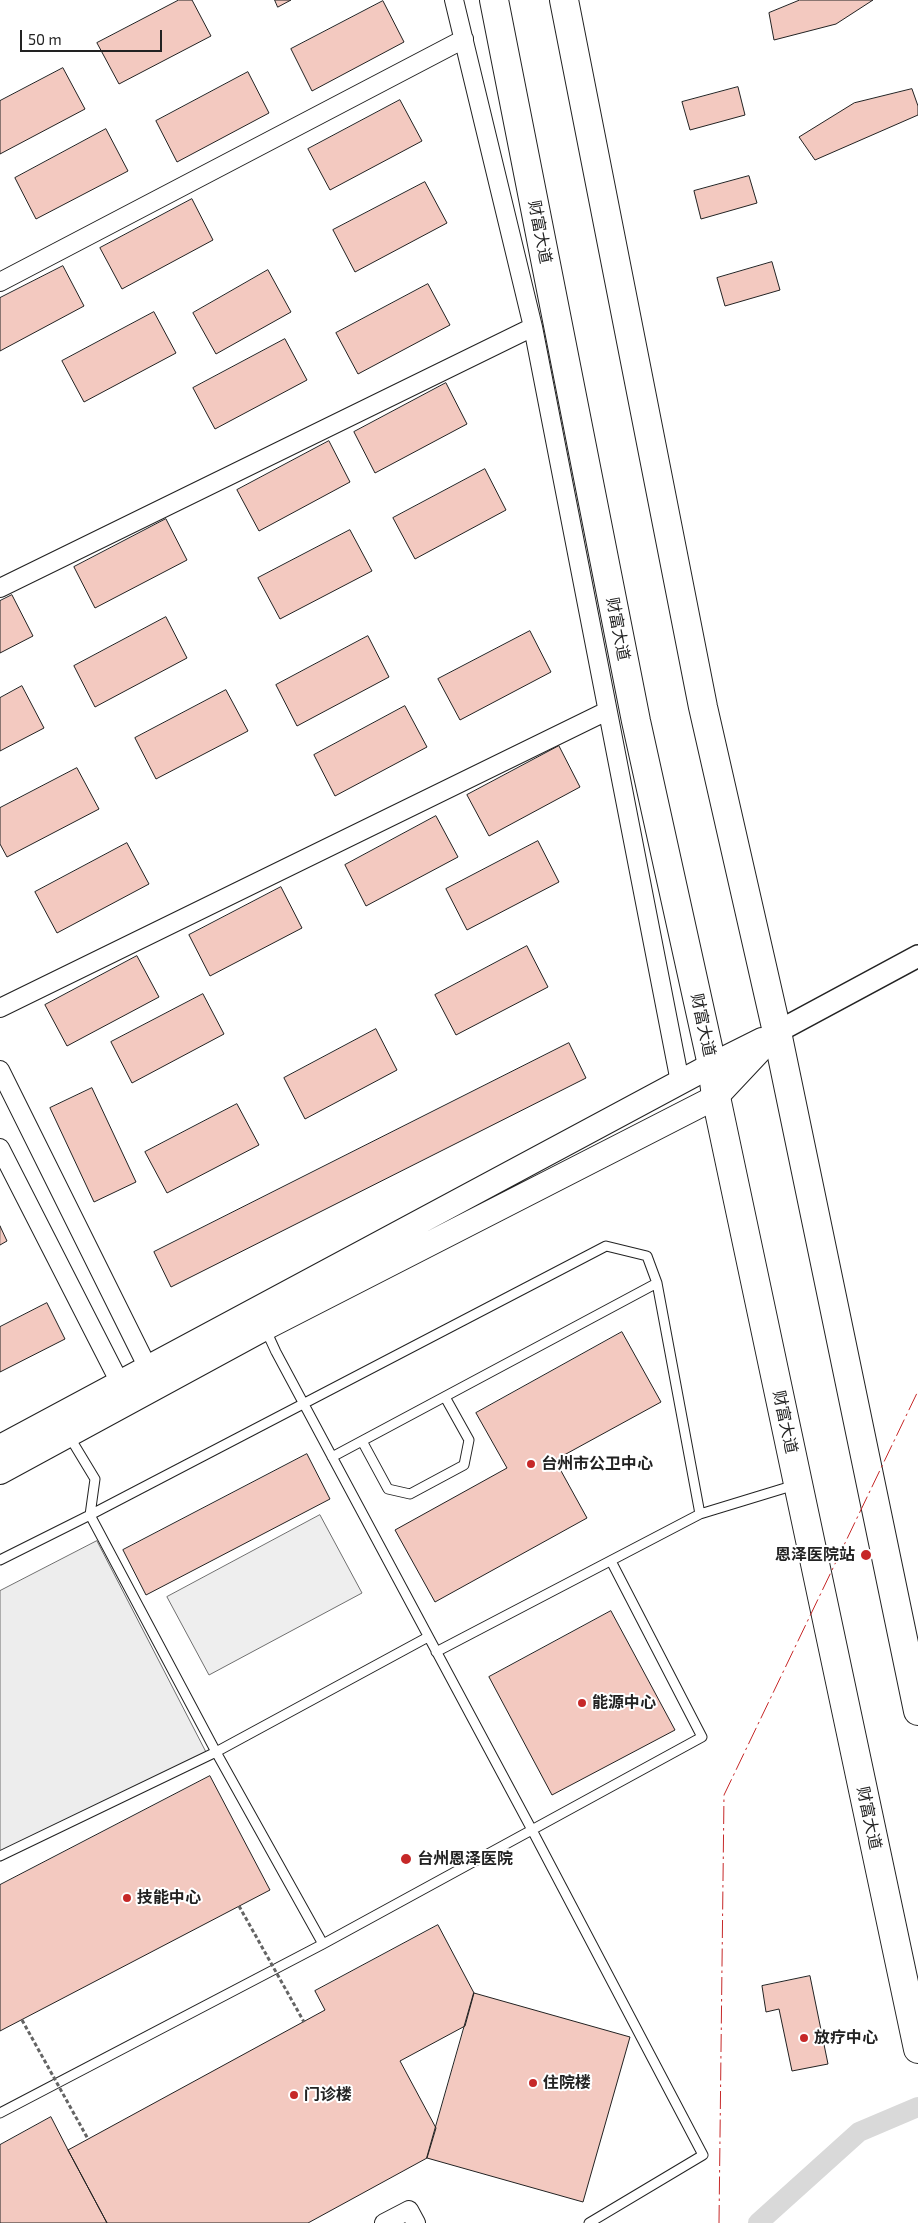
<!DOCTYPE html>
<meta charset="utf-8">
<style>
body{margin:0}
#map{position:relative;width:918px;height:2223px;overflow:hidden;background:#fff;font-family:"Exo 2",sans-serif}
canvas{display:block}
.scale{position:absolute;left:20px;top:30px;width:142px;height:22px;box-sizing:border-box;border:2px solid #222;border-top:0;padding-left:6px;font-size:15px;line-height:18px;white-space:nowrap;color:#222;-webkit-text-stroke:4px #fff;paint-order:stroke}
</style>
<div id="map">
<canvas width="918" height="2223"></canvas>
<div class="scale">50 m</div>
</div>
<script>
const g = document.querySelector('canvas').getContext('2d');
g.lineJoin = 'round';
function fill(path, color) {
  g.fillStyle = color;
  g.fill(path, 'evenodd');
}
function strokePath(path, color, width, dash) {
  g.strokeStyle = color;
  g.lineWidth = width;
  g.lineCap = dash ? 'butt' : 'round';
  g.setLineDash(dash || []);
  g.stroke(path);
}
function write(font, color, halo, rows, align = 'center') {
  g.font = font + ' "Exo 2","Noto Sans SC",sans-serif';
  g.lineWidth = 4;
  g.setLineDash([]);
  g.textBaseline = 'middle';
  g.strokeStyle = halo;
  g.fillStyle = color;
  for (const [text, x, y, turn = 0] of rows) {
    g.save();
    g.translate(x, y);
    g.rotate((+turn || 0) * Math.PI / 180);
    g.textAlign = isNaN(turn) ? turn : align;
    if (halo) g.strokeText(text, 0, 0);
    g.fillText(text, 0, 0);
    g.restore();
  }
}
const green = new Path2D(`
 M320,1515L362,1593L209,1675L167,1597Z`);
const parking = new Path2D(`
 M97,1541L207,1754L0,1861V1591Z`);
const canal = new Path2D(`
 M758,2223L859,2132L918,2107`);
const building = new Path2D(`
 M179,0H192L211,36L119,84L97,43Z
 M275,0H291L278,7Z
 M800,0H873L836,24L774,40L769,13Z
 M383,1L404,42L312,91L291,49Z
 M63,68L85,109L0,154V101Z
 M248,72L269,113L177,162L156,121Z
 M738,87L745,115L690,130L682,102Z
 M912,89L918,106V115L815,160L799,137L854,103Z
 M400,100L422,141L330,190L308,149Z
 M106,129L128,171L36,219L15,178Z
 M749,176L757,203L701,219L694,191Z
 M425,182L447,223L355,272L333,230Z
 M192,199L213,240L122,289L100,248Z
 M772,262L780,290L725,306L717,278Z
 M63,266L84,306L0,351V298Z
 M268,270L291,312L216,354L193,313Z
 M428,284L450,325L358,374L336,333Z
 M154,312L176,353L84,402L62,361Z
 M285,339L307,380L215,429L193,388Z
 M446,383L467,424L375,473L354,432Z
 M329,441L350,482L259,531L237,490Z
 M485,469L506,510L415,559L393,518Z
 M166,519L187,560L95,608L74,567Z
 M350,530L372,571L280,619L258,578Z
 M12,595L33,636L0,653V601Z
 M166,617L187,658L95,707L74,666Z
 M530,631L551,672L460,720L438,679Z
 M368,636L389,677L297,726L276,685Z
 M22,686L44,728L0,751V698Z
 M226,690L248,731L156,779L135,738Z
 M405,706L427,747L335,796L314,755Z
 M559,746L580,787L489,836L467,795Z
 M77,768L99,809L7,857L0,844V808Z
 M436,816L458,857L366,906L345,865Z
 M538,841L559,882L467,930L446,889Z
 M127,843L149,884L57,933L35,892Z
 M281,887L302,928L210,976L189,935Z
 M527,946L548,987L456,1035L435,995Z
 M137,956L159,997L67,1046L45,1005Z
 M203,994L224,1034L132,1083L111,1042Z
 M376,1029L397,1070L305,1119L284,1078Z
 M569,1043L586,1078L171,1287L154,1252Z
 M92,1088L136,1182L94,1202L50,1108Z
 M237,1104L259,1145L167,1193L145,1152Z
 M0,1226L7,1241L0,1245Z
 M47,1303L65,1339L0,1372V1327Z
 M622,1332L661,1402L555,1460L587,1518L435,1602L395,1530L507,1468L476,1413Z
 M307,1454L330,1499L146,1595L123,1550Z
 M611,1611L675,1730L552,1795L489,1677Z
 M210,1776L270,1890L0,2031V1885Z
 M438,1925L474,1993L465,2026L400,2061L436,2128L427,2158L308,2223H107L68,2150L325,2010L315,1991Z
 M810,1976L828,2064L792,2071L779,2009L766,2012L762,1986Z
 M474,1993L630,2037L583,2202L427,2158Z
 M51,2117L68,2150L107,2223H0V2145Z`);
const service = new Path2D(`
 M265,1328L276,1352L532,1830L703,2155L589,2223
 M69,1436L95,1479L90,1515L216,1752L323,1944
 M362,1441L388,1489L410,1494L464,1465L469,1440L445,1397
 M332,1457L657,1283
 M0,1560L90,1515L606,1246L647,1256L657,1283L700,1514
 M436,1652L700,1514L795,1485
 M0,1856L216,1752L428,1637
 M0,2113L323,1944L702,1737L611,1561`);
const minor = new Path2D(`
 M454,0L533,327L680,1082
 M0,282L464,39
 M0,588L533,327
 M0,1008L607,711
 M0,1070L148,1368
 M0,1148L120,1383
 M384,2223L409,2210L416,2223`);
const tertiary = new Path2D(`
 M777,1032L918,956`);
const secondary = new Path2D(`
 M0,1447L712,1065L762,1040
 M0,1472L265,1328L716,1097L777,1032`);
const primary = new Path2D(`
 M494,0L636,721L712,1065L716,1097L918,2049
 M564,0L703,707L777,1032L918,1711`);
const pathBridge = new Path2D(`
 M239,1906L304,2022
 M22,2020L88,2139`);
const power = new Path2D(`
 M719,2223L724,1795L918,1391`);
const markers = [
 [531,1464,5,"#c62828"],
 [866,1555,6,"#c62828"],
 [582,1703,5,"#c62828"],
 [406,1859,6,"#c62828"],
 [127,1898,5,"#c62828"],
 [804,2038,5,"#c62828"],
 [533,2083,5,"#c62828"],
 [294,2095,5,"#c62828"]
];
const streetNames = [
 ["财富大道",540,232,79],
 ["财富大道",618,629,79],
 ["财富大道",703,1025,78],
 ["财富大道",785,1422,78],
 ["财富大道",869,1818,78]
];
const poiNames = [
 ["台州市公卫中心",541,1464],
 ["恩泽医院站",855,1555,"right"],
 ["能源中心",592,1703],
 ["台州恩泽医院",417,1859],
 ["技能中心",137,1898],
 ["放疗中心",814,2038],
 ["住院楼",543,2083],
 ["门诊楼",304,2095]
];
fill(green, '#eee');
strokePath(green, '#6f6f6f', 1);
fill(parking, '#ededed');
strokePath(parking, '#6f6f6f', 1);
strokePath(canal, '#d9d9d9', 20);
fill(building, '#f3c9c0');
strokePath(building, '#222', 1);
strokePath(service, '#222', 11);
strokePath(minor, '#222', 20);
strokePath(tertiary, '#222', 24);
strokePath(secondary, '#222', 26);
strokePath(primary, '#222', 30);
strokePath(service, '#fff', 9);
strokePath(minor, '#fff', 18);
strokePath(tertiary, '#fff', 21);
strokePath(secondary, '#fff', 24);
strokePath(primary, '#fff', 28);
strokePath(pathBridge, '#646464', 3, [4, 2.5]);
strokePath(power, '#c62828', 1, [18, 4, 2.5, 4]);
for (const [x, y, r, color] of markers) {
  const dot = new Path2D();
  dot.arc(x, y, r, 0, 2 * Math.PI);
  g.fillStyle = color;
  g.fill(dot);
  strokePath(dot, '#fff', 2);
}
write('16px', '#222', '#fff', streetNames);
write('bold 16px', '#222', '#fff', poiNames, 'left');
</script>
